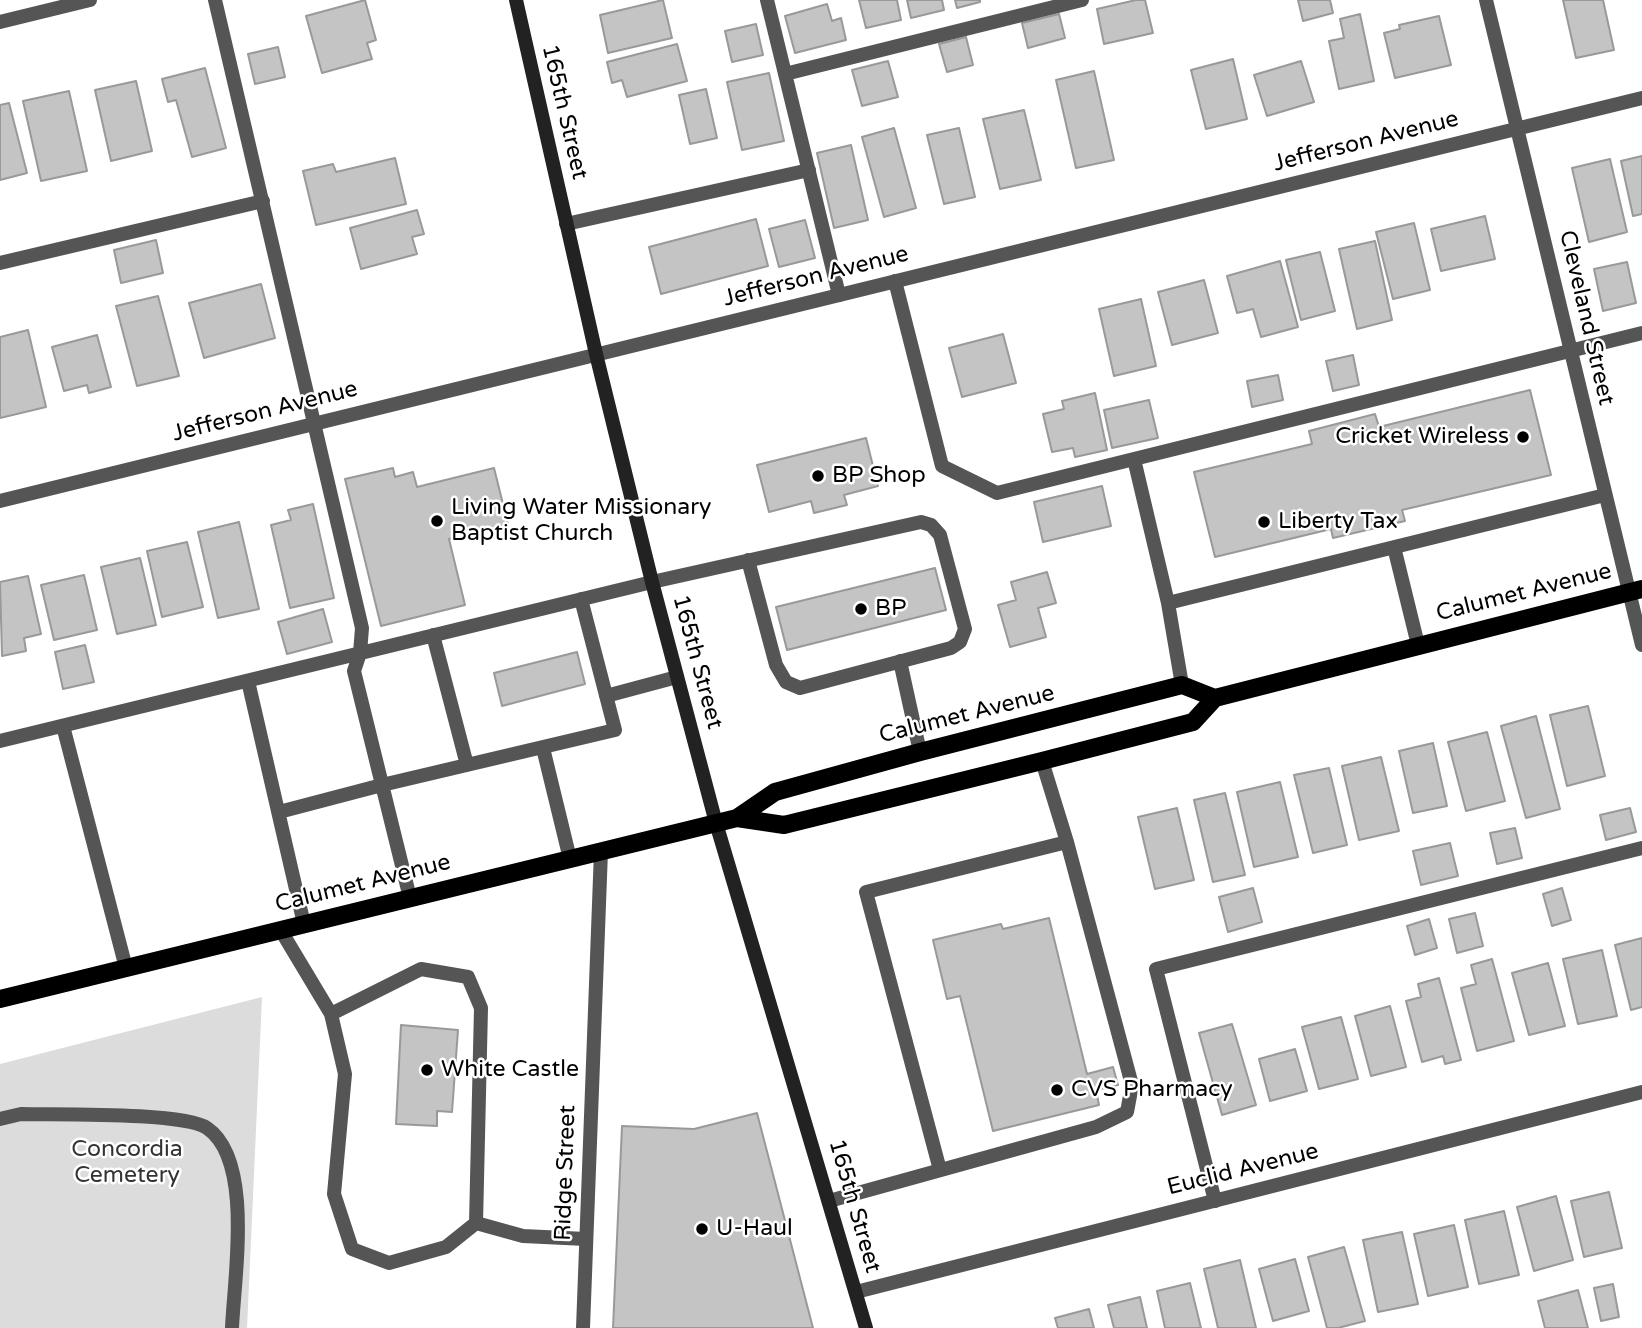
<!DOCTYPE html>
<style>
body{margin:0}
canvas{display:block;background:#fff}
</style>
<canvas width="1642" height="1328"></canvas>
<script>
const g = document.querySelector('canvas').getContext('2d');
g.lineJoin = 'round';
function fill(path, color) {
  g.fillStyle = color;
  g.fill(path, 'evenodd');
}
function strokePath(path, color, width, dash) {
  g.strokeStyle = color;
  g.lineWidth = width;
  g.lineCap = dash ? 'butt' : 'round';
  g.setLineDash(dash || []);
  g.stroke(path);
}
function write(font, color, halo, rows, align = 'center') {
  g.font = font + ' "Varela Round",sans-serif';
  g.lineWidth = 5;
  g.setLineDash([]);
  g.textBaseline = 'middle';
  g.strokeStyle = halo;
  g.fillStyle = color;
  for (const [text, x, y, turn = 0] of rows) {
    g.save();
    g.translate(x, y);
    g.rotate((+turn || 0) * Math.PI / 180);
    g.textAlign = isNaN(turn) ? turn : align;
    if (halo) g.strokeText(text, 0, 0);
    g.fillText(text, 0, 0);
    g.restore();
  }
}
const green = new Path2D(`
 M262,997L247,1328H0V1064Z`);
const building = new Path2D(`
 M365,0L376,40L367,43L372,59L322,73L306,16Z
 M663,0L672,38L608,53L600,15Z
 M859,0H897L901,20L866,28Z
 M907,0H942L944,10L911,18Z
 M955,0H980V2L957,8Z
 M1136,0H1145L1153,33L1104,44L1097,9Z
 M1298,0H1330L1333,13L1303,21Z
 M1563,0H1603L1614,50L1576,58Z
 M827,4L832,21L841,18L846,40L795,53L785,16Z
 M1059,14L1065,38L1028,48L1022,23Z
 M1360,14L1374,81L1339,89L1329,41L1344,38L1340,19Z
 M1439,16L1451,65L1395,78L1384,33L1400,29L1399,25Z
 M756,24L763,55L732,62L725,31Z
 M966,37L973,65L947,72L939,44Z
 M677,44L687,81L627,97L622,80L612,83L607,62Z
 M278,47L285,77L255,84L248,54Z
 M1233,59L1247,119L1206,129L1191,70Z
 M888,61L898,97L862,106L852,70Z
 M1301,61L1314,102L1267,116L1254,75Z
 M205,68L226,148L192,157L176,100L168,102L162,79Z
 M1094,71L1114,160L1076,168L1056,80Z
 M769,73L784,141L742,150L727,82Z
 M136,81L152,151L111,161L95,90Z
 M706,89L717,138L690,144L679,95Z
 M69,91L87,171L41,181L23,101Z
 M9,103L27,173L0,180V105Z
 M1024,110L1041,180L1000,189L983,119Z
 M894,128L916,208L884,217L862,137Z
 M959,128L975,197L944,204L927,135Z
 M851,145L868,220L834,228L817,153Z
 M1642,156V214L1633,216L1621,161Z
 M395,158L406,204L316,225L303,171L333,164L336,172Z
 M1610,159L1627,232L1589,242L1572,168Z
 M417,210L424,234L412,237L417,254L361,269L350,228Z
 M1485,216L1495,259L1441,271L1431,229Z
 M756,219L768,266L661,294L649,247Z
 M805,220L815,258L779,267L769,229Z
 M1414,223L1430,290L1393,299L1376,232Z
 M156,240L163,273L121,283L114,250Z
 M1375,241L1392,320L1357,329L1339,249Z
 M1320,252L1335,311L1301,320L1286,260Z
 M1280,261L1298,327L1261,337L1253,309L1237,313L1227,276Z
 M1627,262L1636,303L1603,311L1594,269Z
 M1204,280L1218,333L1172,345L1158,292Z
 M261,284L275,338L204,358L189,303Z
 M158,296L179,376L137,386L116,306Z
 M1141,299L1156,366L1114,376L1099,309Z
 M28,330L46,407L0,418V337Z
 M1003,334L1016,383L962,397L949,348Z
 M97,335L111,387L89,393L87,385L64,391L52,347Z
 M1353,355L1359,385L1333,391L1326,361Z
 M1278,375L1283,400L1252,407L1247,381Z
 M1530,390L1551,475L1402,510L1405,521L1333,538L1331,529L1215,557L1194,472L1312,444L1309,431L1375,414L1379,427Z
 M1095,393L1107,450L1075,457L1073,448L1052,452L1043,414L1064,409L1062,401Z
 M1149,400L1158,438L1112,448L1104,410Z
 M866,438L878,486L844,495L847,505L814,513L811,501L769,512L757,465Z
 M393,468L395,477L413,472L417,487L494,468L508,524L449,539L465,605L381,626L345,479Z
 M1102,486L1111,526L1043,542L1034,502Z
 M313,504L334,598L290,608L271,525L291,520L288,510Z
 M239,522L259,609L218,618L198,532Z
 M187,542L203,607L162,617L147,551Z
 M140,558L156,625L117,634L101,567Z
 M935,568L946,610L787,650L776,607Z
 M1047,572L1056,603L1038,608L1046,637L1010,647L998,605L1016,600L1011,582Z
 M84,575L97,630L54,640L41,585Z
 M28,576L41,634L24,638L26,651L2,656L0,582Z
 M323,609L332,642L287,654L278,622Z
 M85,645L94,682L63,689L55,652Z
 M577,652L585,684L502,706L494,673Z
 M1588,706L1605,776L1567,786L1550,715Z
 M1536,716L1560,809L1526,818L1501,726Z
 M1487,732L1505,801L1466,811L1448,742Z
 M1433,743L1447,806L1413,813L1399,751Z
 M1381,757L1399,831L1359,840L1342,766Z
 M1329,768L1347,845L1313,853L1294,775Z
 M1280,782L1298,857L1254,867L1237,792Z
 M1225,793L1245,875L1213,882L1194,800Z
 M1177,808L1194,880L1155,889L1138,817Z
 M1630,808L1636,832L1606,840L1600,815Z
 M1515,828L1522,858L1497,864L1490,833Z
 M1450,843L1458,876L1421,885L1413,851Z
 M1253,888L1262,922L1228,932L1219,897Z
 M1562,888L1571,920L1552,926L1543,894Z
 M1475,913L1483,946L1457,953L1449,919Z
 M1049,918L1087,1074L1113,1067L1118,1085L1096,1090L1099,1105L993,1131L960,996L947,999L933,940L1001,924L1003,929Z
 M1429,919L1437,948L1415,955L1407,926Z
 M1642,938V1007L1631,1010L1615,945Z
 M1602,950L1617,1016L1578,1024L1563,959Z
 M1492,959L1514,1041L1477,1051L1461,988L1476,984L1471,965Z
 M1548,963L1565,1026L1529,1035L1512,973Z
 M1439,978L1461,1060L1445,1064L1443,1056L1422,1062L1406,1001L1421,997L1418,984Z
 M1390,1006L1406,1067L1371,1076L1355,1016Z
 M1341,1017L1358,1079L1319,1089L1302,1027Z
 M1232,1024L1256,1105L1222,1115L1199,1033Z
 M401,1025L458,1030L452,1112L437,1111V1126L396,1124Z
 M1295,1049L1307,1091L1270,1101L1259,1059Z
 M757,1113L813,1328H613L622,1126L694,1129Z
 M1609,1192L1622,1248L1584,1257L1571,1201Z
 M1556,1196L1573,1260L1534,1271L1517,1207Z
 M1504,1211L1519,1275L1479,1284L1465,1220Z
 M1454,1225L1468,1287L1428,1296L1414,1234Z
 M1402,1232L1418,1304L1378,1312L1363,1240Z
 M1344,1247L1365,1321L1338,1328H1327L1308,1257Z
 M1295,1259L1309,1311L1273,1321L1259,1269Z
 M1240,1260L1256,1328H1218L1204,1269Z
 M1190,1283L1201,1328H1165L1157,1291Z
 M1613,1284L1619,1317L1601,1321L1594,1288Z
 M1578,1290L1588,1328H1545L1538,1301Z
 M1140,1297L1147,1328H1114L1108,1305Z
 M1089,1309L1094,1328H1058L1055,1318Z`);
const lane = new Path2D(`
 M215,0L362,628L360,653L354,671L410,898
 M767,0L839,295
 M785,74L1082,0
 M566,224L809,170
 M0,263L263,201
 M895,281L942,466L997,493L1642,333
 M1134,459L1168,603L1182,685
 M1394,547L1418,645
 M1168,603L1605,495
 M433,635L467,765
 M900,661L920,752
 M248,681L304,924
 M606,696L677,677
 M63,726L126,968
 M0,741L652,582L921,522L931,525L940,535L965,629L960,642L951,648L800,688L786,682L776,665L748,560
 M543,748L570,859
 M279,812L382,785L615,730L581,599
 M280,929L331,1014L345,1074L334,1194L352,1249L389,1263L446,1247L476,1223L481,1008L468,977L421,969L331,1014
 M0,1119L21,1114C57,1115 183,1112 207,1128C254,1160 234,1278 232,1328
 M940,1170L866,892L1067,842
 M829,1201L1096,1127L1127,1112L1132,1085L1067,842L1042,761
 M1215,1201L1156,969L1642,848
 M476,1223L523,1236L586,1239`);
const street = new Path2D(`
 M1486,0L1642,645
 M0,22L90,0
 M0,501L1642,98
 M856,1292L1642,1092
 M583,1328L601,851`);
const secondary = new Path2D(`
 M516,0L596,354L652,582L716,823L866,1328`);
const primary = new Path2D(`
 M737,818L784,825L1042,761L1193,722L1215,698L1642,589
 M0,999L737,818L775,792L920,752L1182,685L1215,698`);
const markers = [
 [1523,437,7,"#000"],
 [818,476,7,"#000"],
 [437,521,7,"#000"],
 [1264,522,7,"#000"],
 [861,609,7,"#000"],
 [427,1070,7,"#000"],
 [1057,1090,7,"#000"],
 [702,1229,7,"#000"]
];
const streetNames = [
 ["165th Street",564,112,77],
 ["Jefferson Avenue",1366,142,-14],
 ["Jefferson Avenue",816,277,-14],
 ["Cleveland Street",1586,318,77],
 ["Jefferson Avenue",265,412,-14],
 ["Calumet Avenue",1524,593,-14],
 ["165th Street",697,662,75],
 ["Calumet Avenue",967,715,-14],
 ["Calumet Avenue",363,884,-14],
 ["Euclid Avenue",1243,1170,-14],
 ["Ridge Street",566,1173,-88],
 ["165th Street",854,1206,74]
];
const poiNames = [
 ["Cricket Wireless",1509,437,"right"],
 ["BP Shop",832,476],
 ["Living Water Missionary",451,508],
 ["Baptist Church",451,534],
 ["Liberty Tax",1278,522],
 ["BP",875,609],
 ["White Castle",441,1070],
 ["CVS Pharmacy",1071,1090],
 ["U-Haul",716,1229]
];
const parkNames = [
 ["Concordia",127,1150],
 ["Cemetery",127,1176]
];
fill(green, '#dcdcdc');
fill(building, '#c4c4c4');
strokePath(building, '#999', 2);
strokePath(lane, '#555', 14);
strokePath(street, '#555', 14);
strokePath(secondary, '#222', 14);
strokePath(primary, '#000', 18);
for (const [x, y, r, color] of markers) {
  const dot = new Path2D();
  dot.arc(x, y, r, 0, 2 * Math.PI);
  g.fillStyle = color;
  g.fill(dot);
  strokePath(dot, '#fff', 2.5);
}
write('23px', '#000', '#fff', streetNames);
write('23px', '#000', '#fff', poiNames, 'left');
write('23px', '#333', '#fff', parkNames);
</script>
